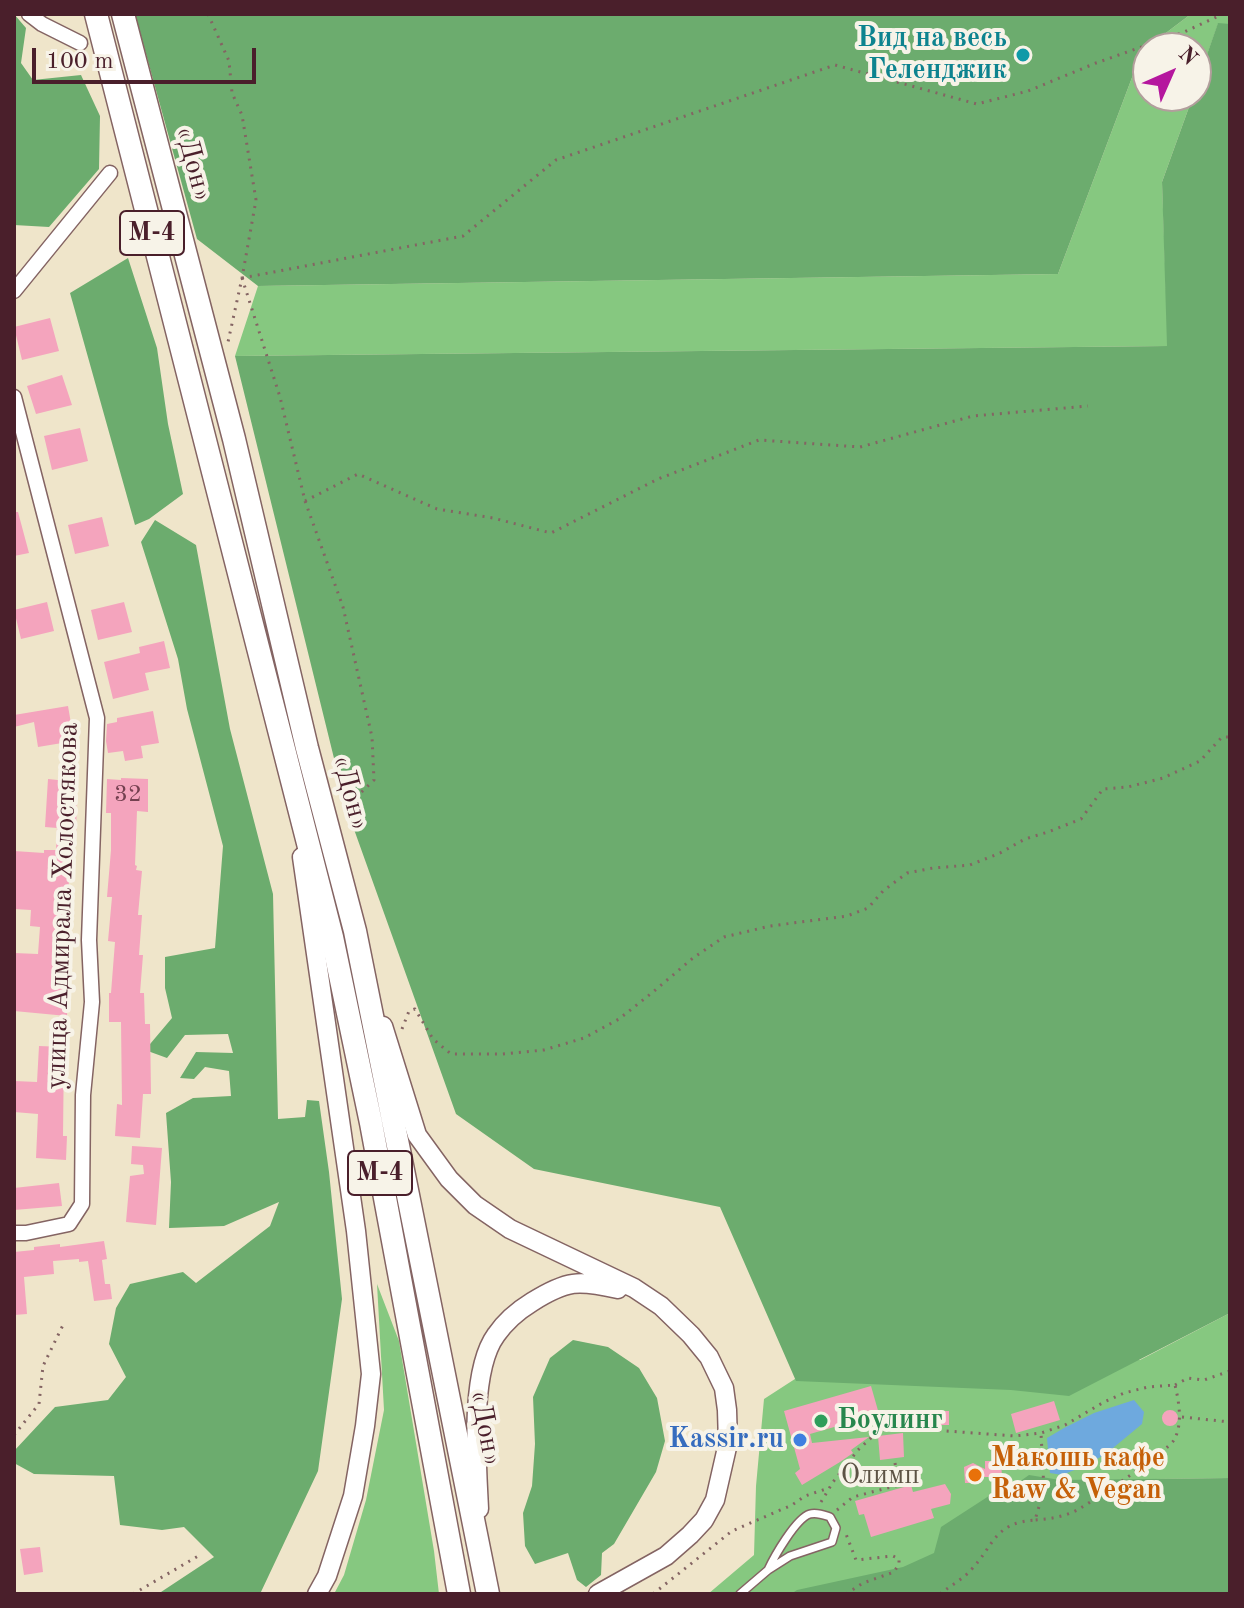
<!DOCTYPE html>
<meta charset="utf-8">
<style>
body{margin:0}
#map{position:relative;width:1244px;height:1608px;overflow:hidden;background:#efe5ca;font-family:"Old Standard TT",serif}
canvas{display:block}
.frame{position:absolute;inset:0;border:16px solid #4a1f2b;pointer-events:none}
.north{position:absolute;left:1132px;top:32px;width:80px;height:80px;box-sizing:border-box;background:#f7f3e8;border:2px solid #b29e9c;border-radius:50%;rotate:45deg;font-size:22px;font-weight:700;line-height:32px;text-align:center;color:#4a1f2b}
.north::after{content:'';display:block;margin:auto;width:28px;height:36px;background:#b5179e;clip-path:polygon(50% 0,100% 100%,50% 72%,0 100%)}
.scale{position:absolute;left:32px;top:48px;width:224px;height:36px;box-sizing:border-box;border:4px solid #4a1f2b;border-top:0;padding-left:10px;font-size:24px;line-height:28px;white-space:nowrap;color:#4a1f2b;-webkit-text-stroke:6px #f7f3e8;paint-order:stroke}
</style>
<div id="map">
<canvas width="1244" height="1608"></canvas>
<div class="frame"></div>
<div class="north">N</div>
<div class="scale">100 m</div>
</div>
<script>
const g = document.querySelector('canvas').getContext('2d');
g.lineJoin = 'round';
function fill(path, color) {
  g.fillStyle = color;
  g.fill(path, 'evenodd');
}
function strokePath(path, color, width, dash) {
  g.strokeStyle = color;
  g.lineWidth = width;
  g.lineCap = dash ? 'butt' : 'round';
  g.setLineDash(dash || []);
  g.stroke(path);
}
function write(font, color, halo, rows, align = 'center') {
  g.font = font + ' "Old Standard TT",serif';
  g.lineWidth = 8;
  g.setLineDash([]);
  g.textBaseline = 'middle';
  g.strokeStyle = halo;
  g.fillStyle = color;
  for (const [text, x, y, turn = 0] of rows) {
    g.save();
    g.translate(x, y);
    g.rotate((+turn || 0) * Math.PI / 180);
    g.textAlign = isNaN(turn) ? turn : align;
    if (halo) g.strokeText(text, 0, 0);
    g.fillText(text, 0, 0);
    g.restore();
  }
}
const green = new Path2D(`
 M1191,14H1230V24H1218L1196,86V48H1148V96H1193L1162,182L1168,346L235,356L258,286L1058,274L1142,51Z
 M377,1284L399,1341L434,1551L439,1594H334L344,1575L366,1500L384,1410Z
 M1230,1313V1478L1156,1479L972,1594H708L754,1555L756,1486L764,1399L832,1355L1140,1360Z`);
const forest = new Path2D(`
 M14,14L26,28L21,63L33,80L81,75L100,116L99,169L49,227L14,225Z
 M135,14H1191L1142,51L1058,274L258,286L197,239Z
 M1218,23L1230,24V1313L1069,1396L1011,1390L796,1381L720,1207L534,1169L456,1114L346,807L235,356L1167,346L1162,182L1193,96H1196V86Z
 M128,258L157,348L168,424L183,494L149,519L135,525L70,293Z
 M155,520L196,545L230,729L273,894L278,1119L305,1117L307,1100L319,1101L329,1172L342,1299L318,1471L260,1594H162L161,1592L214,1557L184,1527L162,1530L120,1525L114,1476L34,1474L14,1463V1451L55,1407L108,1400L126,1377L109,1344L116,1308L130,1284L183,1272L196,1283L270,1226L279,1202L224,1226L169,1228L171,1182L166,1113L193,1098L231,1096L229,1071L205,1067L194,1079L180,1078L196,1052L233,1053L228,1034L185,1035L167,1058L145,1050L172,1018L165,988V957L215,948L223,846L187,709L178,659L141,542Z
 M573,1340L608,1347L639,1368L657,1398L665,1441L656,1472L614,1544L602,1553L601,1575L586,1587L577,1580L568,1553L535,1564L525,1546L523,1513L532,1486L535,1444L533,1397L550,1358Z
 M1029,1475L1060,1480L1230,1478V1594H791L797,1590L903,1567L934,1553L941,1527L992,1494L1012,1487Z`);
const water = new Path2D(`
 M1134,1400L1144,1412L1142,1424L1107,1453L1087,1465L1062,1475L1050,1473L1047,1438L1064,1428L1094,1413Z`);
const building = new Path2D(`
 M50,318L59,351L22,360L14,327Z
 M62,375L72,405L36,414L27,386Z
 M80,428L88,461L52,470L44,436Z
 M14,512H18L29,553L14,556Z
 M102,517L109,546L75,554L68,525Z
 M47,602L54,631L21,639L14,610Z
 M124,602L132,632L98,640L91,610Z
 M164,641L170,668L145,673L149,690L113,699L104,662L140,653L139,647Z
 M68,706L74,741L38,747L34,722L14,727V715Z
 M153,711L159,743L141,746L143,758L125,761L123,751L108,753L106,741L107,724L117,722V718Z
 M121,778L148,779V812L137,811L135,865L137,866L136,870L142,871L138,915H142L139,955H143L140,993H144L145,1024H150L151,1094H143L140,1138L115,1136L117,1104L122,1105L121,1022H109V993H111L115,942L108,941L112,897H107L111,850V813H106L107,779L121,780Z
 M48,779L77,782L76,841L69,840V880L65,944H67L64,985H68L67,1016L14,1011V953L38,954L40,927L30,926L31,910L14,909V851L44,853V850H56L57,828L45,827Z
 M39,1046L64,1047L63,1136H67L66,1160L36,1158L38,1114L14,1112V1081L37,1082Z
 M132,1146L162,1148L156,1225L126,1222L130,1176L144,1174L143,1165L131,1164Z
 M59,1183L62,1206L14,1210V1188Z
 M104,1241L107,1259L102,1260L105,1284H110L112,1299L94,1301L88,1261L79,1262V1259L53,1261L54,1274L24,1277L27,1314L14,1315V1252L34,1250V1247L60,1244V1247Z
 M871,1386L879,1414L810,1434L812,1443L869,1437L851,1450L853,1453L840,1462L802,1485L795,1473L800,1469L784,1411Z
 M1054,1401L1060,1420L1016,1433L1011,1414Z
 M1162 1418a8 8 0 1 1 16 0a8 8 0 1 1-16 0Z
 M920,1411H949V1425H919Z
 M903,1433L904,1457L880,1460L878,1436Z
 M985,1461H1001L1002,1477H981V1483H965L964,1467L973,1463L985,1469Z
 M945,1484L951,1494L950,1504L931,1509L934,1518L871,1537L864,1514L859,1515L855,1501L911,1485L913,1492Z
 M40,1547L43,1572L24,1575L20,1549Z`);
const path = new Path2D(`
 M208,14L229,61L232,93L242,115L256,200L242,278L228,342
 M242,278L463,236L556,160L835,65L977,104L1028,91L1096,63L1184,32L1223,14
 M242,278L280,397L305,501L343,607L372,737L374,780L346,807
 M305,501L358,474L437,509L493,518L551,533L658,479L759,440L860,447L973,416L1088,406
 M402,1029L409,1011L415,1009L433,1039L451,1054H502L544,1050L584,1038L619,1019L653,992L693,958L724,937L770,926L847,916L868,908L883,891L907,873L933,868L970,865L1000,853L1025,839L1048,832L1081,819L1103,789L1128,787L1163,778L1200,761L1222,737H1230
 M1175,1385L1188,1378L1204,1380L1230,1371
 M1182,1417L1230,1422
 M14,1435L39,1404L43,1366L63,1325
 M895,1463L899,1485
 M821,1502L833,1482L858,1450L873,1436L886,1429L905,1428L1015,1436L1041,1433L1065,1425L1104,1402L1124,1393L1148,1387L1175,1385C1179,1402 1183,1424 1174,1440C1167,1452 1092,1502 1077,1510C1064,1517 1049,1519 1035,1520
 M837,1510L853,1497L910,1482
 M133,1594L200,1555
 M653,1594L732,1531L792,1505L805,1496L829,1488
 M846,1594L863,1583L894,1572L899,1564V1559L893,1556L856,1560L846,1534
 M940,1594C950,1586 963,1579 971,1570C995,1544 994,1523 1035,1520L1044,1490L1041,1433`);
const service = new Path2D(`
 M740,1594L768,1570L790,1556L832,1542L836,1528L830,1517C824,1515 817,1512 810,1514C796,1518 774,1557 768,1570`);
const minor = new Path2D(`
 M29,14L42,24L80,43
 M14,291L110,173
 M14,397L97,718L89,940L92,1002L83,1095L82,1204L69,1224L26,1233H14`);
const secondary = new Path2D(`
 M302,857L356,1231L371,1374L365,1426L353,1496L327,1576L317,1594
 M383,1026L417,1135L449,1179L475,1205L510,1229L634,1288L661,1306L691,1335L709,1357L724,1388L727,1410L728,1443L715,1500L704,1520L690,1535L666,1556L598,1594
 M479,1509C477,1464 469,1372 496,1335C505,1322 519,1310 532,1302C567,1280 578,1280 618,1289`);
const trunk = new Path2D(`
 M96,14L332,937L371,1123L459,1594
 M123,14L234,439L307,748L355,931L488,1594`);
const markers = [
 [1023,55,8,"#0f9aa8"],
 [821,1421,8,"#2e9e5b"],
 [800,1440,8,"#3f7fe0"],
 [975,1475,8,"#e8710a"]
];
const numberNames = [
 ["32",128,795]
];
const shields = [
 [152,233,64],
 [380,1173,64]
];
const shieldNames = [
 ["М-4",152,233],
 ["М-4",380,1173]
];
const cultureNames = [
 ["Вид на весь",1007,39],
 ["Геленджик",1007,71]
];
const streetNames = [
 ["«Дон»",193,164,75],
 ["«Дон»",350,793,75],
 ["улица Адмирала Холостякова",63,906,-88],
 ["«Дон»",485,1428,79]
];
const leisureNames = [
 ["Боулинг",837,1421]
];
const shopNames = [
 ["Kassir.ru",784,1440]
];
const foodNames = [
 ["Макошь кафе",991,1459],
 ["Raw & Vegan",991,1491]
];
const parkNames = [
 ["Олимп",880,1476]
];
fill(green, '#86c880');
fill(forest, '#6cac6e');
fill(water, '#6ea9de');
fill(building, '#f4a4bd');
strokePath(service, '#846463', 10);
strokePath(minor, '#846463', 17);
strokePath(secondary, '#846463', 21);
strokePath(trunk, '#846463', 25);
strokePath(path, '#846463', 3, [2, 6]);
strokePath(service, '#fff', 7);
strokePath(minor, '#fff', 14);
strokePath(secondary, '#fff', 18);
strokePath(trunk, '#fff', 22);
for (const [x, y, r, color] of markers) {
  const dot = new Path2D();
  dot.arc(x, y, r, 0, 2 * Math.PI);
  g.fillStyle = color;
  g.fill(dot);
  strokePath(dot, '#f7f3e8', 3);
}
write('24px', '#744050', null, numberNames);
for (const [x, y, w] of shields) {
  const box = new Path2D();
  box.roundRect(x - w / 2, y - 22, w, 44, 6);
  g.fillStyle = '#f7f3e8';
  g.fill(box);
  strokePath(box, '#4a1f2b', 2);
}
write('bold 26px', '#4a1f2b', null, shieldNames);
write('bold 28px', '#0d838f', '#f7f3e8', cultureNames, 'right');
write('28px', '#4a1f2b', '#f7f3e8', streetNames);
write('bold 28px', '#27864d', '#f7f3e8', leisureNames, 'left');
write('bold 28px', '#366cbe', '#f7f3e8', shopNames, 'right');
write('bold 28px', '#c56008', '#f7f3e8', foodNames, 'left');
write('28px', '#5c5244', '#f7f3e8', parkNames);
</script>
